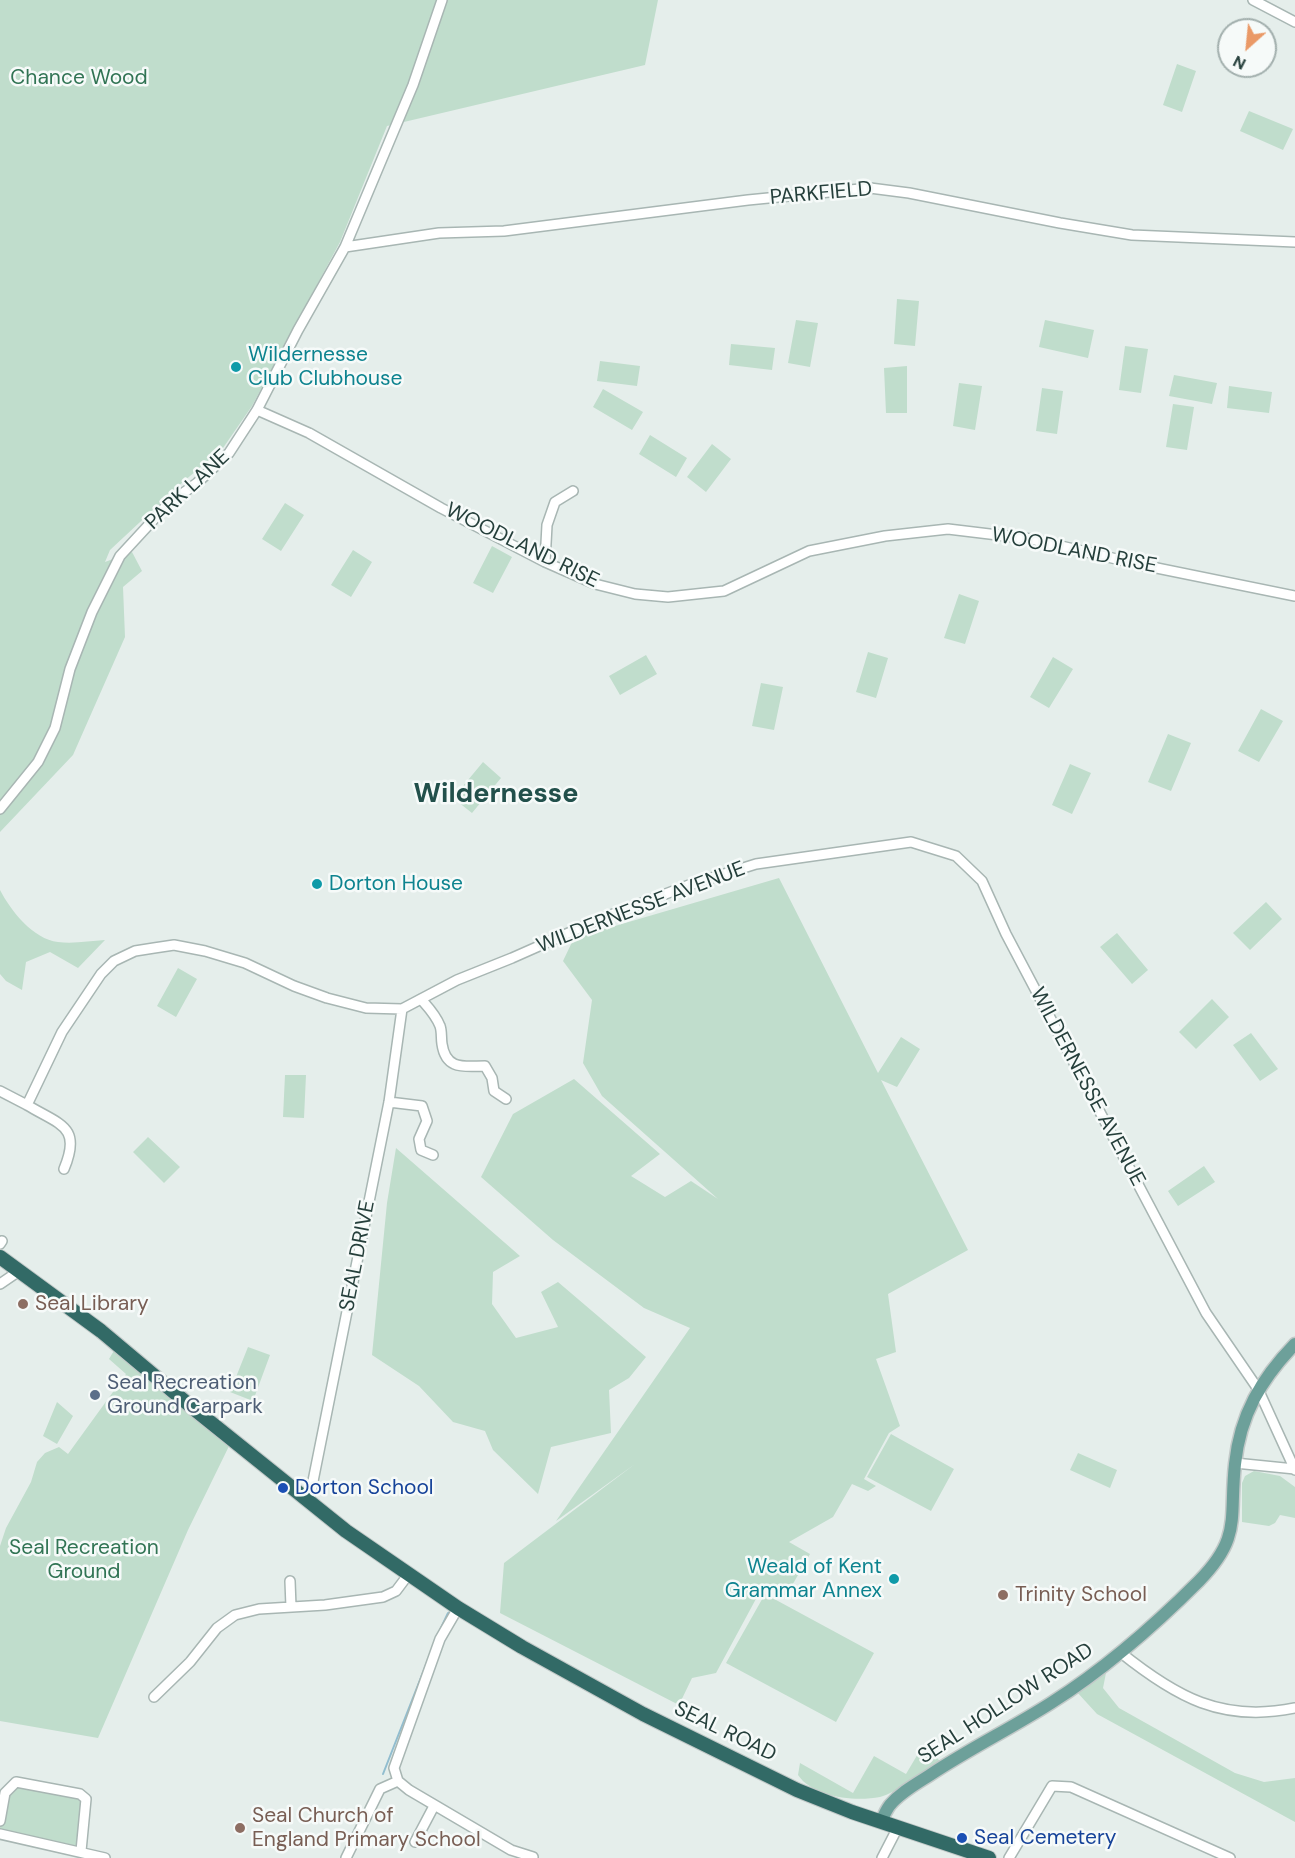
<!DOCTYPE html>
<style>
body{margin:0}
#map{position:relative;width:1295px;height:1858px;overflow:hidden;background:#e5eeeb;font-family:"DM Sans",sans-serif}
canvas{display:block}
.north{position:absolute;left:1217px;top:18px;width:60px;height:60px;box-sizing:border-box;background:#f6faf9;border:2px solid #a2afad;border-radius:50%;rotate:207deg;font-size:16px;font-weight:700;line-height:24px;text-align:center;color:#253f3b}
.north::after{content:'';display:block;margin:auto;width:21px;height:27px;background:#ea9967;clip-path:polygon(50% 0,100% 100%,50% 72%,0 100%)}
</style>
<div id="map">
<canvas width="1295" height="1858"></canvas>
<div class="north">N</div>
</div>
<script>
const g = document.querySelector('canvas').getContext('2d');
g.lineJoin = 'round';
function fill(path, color) {
  g.fillStyle = color;
  g.fill(path, 'evenodd');
}
function strokePath(path, color, width, dash) {
  g.strokeStyle = color;
  g.lineWidth = width;
  g.lineCap = dash ? 'butt' : 'round';
  g.setLineDash(dash || []);
  g.stroke(path);
}
function write(font, color, halo, rows, align = 'center') {
  g.font = font + ' "DM Sans",sans-serif';
  g.lineWidth = 5;
  g.setLineDash([]);
  g.textBaseline = 'middle';
  g.strokeStyle = halo;
  g.fillStyle = color;
  for (const [text, x, y, turn = 0] of rows) {
    g.save();
    g.translate(x, y);
    g.rotate((+turn || 0) * Math.PI / 180);
    g.textAlign = isNaN(turn) ? turn : align;
    if (halo) g.strokeText(text, 0, 0);
    g.fillText(text, 0, 0);
    g.restore();
  }
}
const green = new Path2D(`
 M0,0H658L645,65L387,126L340,242L252,406L223,448L183,482L110,550L105,562L132,552L142,571L123,587L125,637L73,755L0,832Z
 M1177,64L1196,71L1182,112L1163,105Z
 M1249,111L1293,129L1283,150L1240,131Z
 M897,299L919,301L915,346L894,344Z
 M796,320L818,323L810,367L788,363Z
 M1045,320L1094,330L1088,358L1039,347Z
 M731,344L775,348L772,370L729,365Z
 M1125,346L1148,349L1141,393L1119,390Z
 M600,361L640,366L637,386L597,381Z
 M907,366V413H886L884,368Z
 M1174,375L1217,383L1212,404L1169,396Z
 M959,383L982,386L975,430L953,426Z
 M1229,386L1272,392L1269,413L1227,408Z
 M1042,388L1063,391L1057,434L1036,431Z
 M603,389L643,412L632,430L593,407Z
 M1173,404L1194,407L1187,450L1166,447Z
 M650,435L687,458L676,477L639,454Z
 M712,444L731,459L706,492L687,477Z
 M285,503L304,515L281,551L262,539Z
 M492,546L512,557L493,593L473,583Z
 M353,550L372,562L351,597L331,585Z
 M959,594L979,601L965,644L944,638Z
 M868,652L888,658L876,698L856,692Z
 M646,655L657,674L620,695L609,676Z
 M1053,657L1073,669L1049,708L1030,697Z
 M761,683L783,687L774,730L752,726Z
 M1261,709L1283,721L1259,762L1238,751Z
 M1168,734L1191,743L1171,791L1148,782Z
 M483,762L501,778L472,813L453,798Z
 M1070,764L1091,773L1072,814L1052,805Z
 M779,878L878,1073L901,1037L920,1049L897,1087L881,1080L968,1250L888,1294L896,1352L876,1359L900,1426L889,1433L864,1479L876,1486L868,1491L852,1484L833,1517L789,1542L810,1554L786,1596L764,1584L716,1673L692,1678L679,1705L500,1613L504,1563L635,1464L556,1521L690,1328L644,1308L553,1240L481,1177L513,1114L574,1079L660,1154L631,1176L665,1197L691,1181L718,1199L602,1096L583,1063L592,1000L563,961L574,938Z
 M0,890C11,911 33,939 58,942C73,944 90,941 105,940L78,968L50,952L26,962L22,990L6,981L0,974Z
 M1266,902L1282,919L1250,950L1233,933Z
 M1117,933L1148,970L1132,984L1100,947Z
 M178,968L197,979L176,1017L157,1006Z
 M1212,999L1229,1017L1196,1049L1179,1032Z
 M1251,1033L1278,1069L1260,1081L1233,1045Z
 M285,1075H306L304,1118L283,1117Z
 M148,1137L180,1167L164,1183L133,1152Z
 M396,1148L520,1256L493,1272L492,1304L516,1338L558,1327L541,1292L558,1282L646,1357L629,1378L609,1390L611,1433L551,1447L538,1494L493,1450L485,1431L453,1422L419,1386L372,1355L387,1203Z
 M1204,1166L1215,1182L1178,1206L1168,1191Z
 M248,1347L270,1355L253,1401L230,1392Z
 M115,1349L231,1442L188,1530L98,1738L0,1721V1546L6,1528L31,1482L37,1462L45,1453L59,1447L68,1454L126,1374L109,1359Z
 M57,1402L73,1416L57,1444L43,1436Z
 M891,1434L954,1469L931,1511L867,1477Z
 M1078,1453L1117,1470L1110,1488L1070,1470Z
 M1254,1471L1280,1476L1295,1487V1518L1280,1515L1275,1523L1269,1526L1242,1522V1483L1245,1476Z
 M765,1594L874,1653L836,1722L726,1663Z
 M1106,1673L1103,1688L1119,1708L1235,1773L1264,1782L1295,1778V1822L1097,1714L1076,1691Z
 M922,1747H926L940,1761C926,1771 896,1793 880,1797C854,1802 813,1797 798,1775L800,1763L853,1793L874,1756L906,1774Z
 M16,1782L86,1799L81,1851L0,1834V1821L5,1793Z`);
const stream = new Path2D(`
 M440,1630L448,1613L453,1610
 M383,1774L431,1652`);
const minor = new Path2D(`
 M1253,0L1295,22
 M345,247L439,233L504,231L748,200L870,188L909,193L1060,223L1132,235L1295,242
 M257,410L309,433L441,508L545,562L595,584L635,594L668,597L724,591L809,551L885,536L948,529L1031,539L1142,565L1295,596
 M545,562L547,525L555,502L573,491
 M0,809L38,762L55,728L70,669L92,612L120,556L168,504L197,483L229,453L257,410L298,330L345,247L413,85L442,0
 M421,999C428,1007 436,1015 440,1026C442,1031 441,1038 442,1044C446,1071 465,1066 485,1066L492,1078L494,1091L506,1099
 M0,1091L27,1105L62,1032L101,974L114,961L135,951L154,948L174,945L205,951L245,963L294,986L327,998L366,1008L402,1009L457,980L512,958L600,919L689,885L756,864L911,842L956,856L982,881L1006,934L1206,1313L1258,1389L1295,1470
 M389,1102L422,1106L427,1121L419,1139L421,1150L433,1155
 M27,1105C60,1125 82,1126 64,1169
 M0,1244L2,1241
 M0,1284L19,1271
 M1235,1463L1295,1469
 M309,1501L389,1102L402,1009
 M290,1581L291,1607
 M1120,1652C1176,1697 1222,1723 1295,1708
 M154,1697L190,1662L217,1628L235,1615L259,1609L325,1605L383,1597L396,1591L408,1575
 M398,1781L409,1790L511,1850L533,1857
 M0,1821L5,1793L16,1782L80,1794L86,1799L81,1851
 M0,1834L105,1858
 M415,1842L434,1806
 M346,1858L380,1789L398,1781L394,1768L440,1639L458,1608
 M882,1858L898,1827
 M1009,1858L1052,1786L1071,1787L1230,1858`);
const major = new Path2D(`
 M881,1821C884,1816 886,1810 890,1805C901,1792 916,1784 930,1775C969,1749 1012,1728 1051,1703C1105,1669 1154,1626 1199,1581C1242,1537 1229,1519 1235,1464C1240,1415 1261,1379 1295,1344`);
const highway = new Path2D(`
 M0,1257L101,1331L194,1409L346,1531L458,1608L522,1647L643,1714L797,1790L852,1812L989,1858`);
const markers = [
 [236,367,6,"#0f9aa8"],
 [317,884,6,"#0f9aa8"],
 [23,1304,6,"#8d6e63"],
 [95,1395,6,"#5c6f8a"],
 [283,1488,6,"#1a4fb4"],
 [894,1579,6,"#0f9aa8"],
 [1003,1595,6,"#8d6e63"],
 [240,1828,6,"#8d6e63"],
 [962,1838,6,"#1a4fb4"]
];
const parkNames = [
 ["Chance Wood",79,78],
 ["Seal Recreation",84,1548],
 ["Ground",84,1572]
];
const streetNames = [
 ["PARKFIELD",821,194,-5],
 ["PARK LANE",188,490,-43],
 ["WOODLAND RISE",522,546,26],
 ["WOODLAND RISE",1074,551,11],
 ["WILDERNESSE AVENUE",641,908,-21],
 ["WILDERNESSE AVENUE",1087,1087,62],
 ["SEAL DRIVE",358,1256,-79],
 ["SEAL HOLLOW ROAD",1006,1704,-33],
 ["SEAL ROAD",725,1732,26]
];
const cultureNames = [
 ["Wildernesse",248,355],
 ["Club Clubhouse",248,379],
 ["Dorton House",329,884],
 ["Weald of Kent",882,1567,"right"],
 ["Grammar Annex",882,1591,"right"]
];
const educationNames = [
 ["Seal Library",35,1304],
 ["Trinity School",1015,1595],
 ["Seal Church of",252,1816],
 ["England Primary School",252,1840]
];
const serviceNames = [
 ["Seal Recreation",107,1383],
 ["Ground Carpark",107,1407]
];
const transitNames = [
 ["Dorton School",295,1488],
 ["Seal Cemetery",974,1838]
];
const districtNames = [
 ["Wildernesse",496,795]
];
fill(green, '#c0ddcc');
strokePath(stream, '#91bdcf', 2);
strokePath(minor, '#a8b6b3', 12);
strokePath(major, '#c2c9c8', 15);
strokePath(highway, '#c2c9c8', 16);
strokePath(minor, '#fff', 9);
strokePath(major, '#6da09a', 12);
strokePath(highway, '#326a66', 14);
for (const [x, y, r, color] of markers) {
  const dot = new Path2D();
  dot.arc(x, y, r, 0, 2 * Math.PI);
  g.fillStyle = color;
  g.fill(dot);
  strokePath(dot, '#f6faf9', 2);
}
write('21px', '#317454', '#f6faf9', parkNames);
write('21px', '#253f3b', '#f6faf9', streetNames);
write('21px', '#0d838f', '#f6faf9', cultureNames, 'left');
write('21px', '#785e54', '#f6faf9', educationNames, 'left');
write('21px', '#4e5e75', '#f6faf9', serviceNames, 'left');
write('21px', '#164399', '#f6faf9', transitNames, 'left');
write('bold 27px', '#22504b', '#f6faf9', districtNames);
</script>
